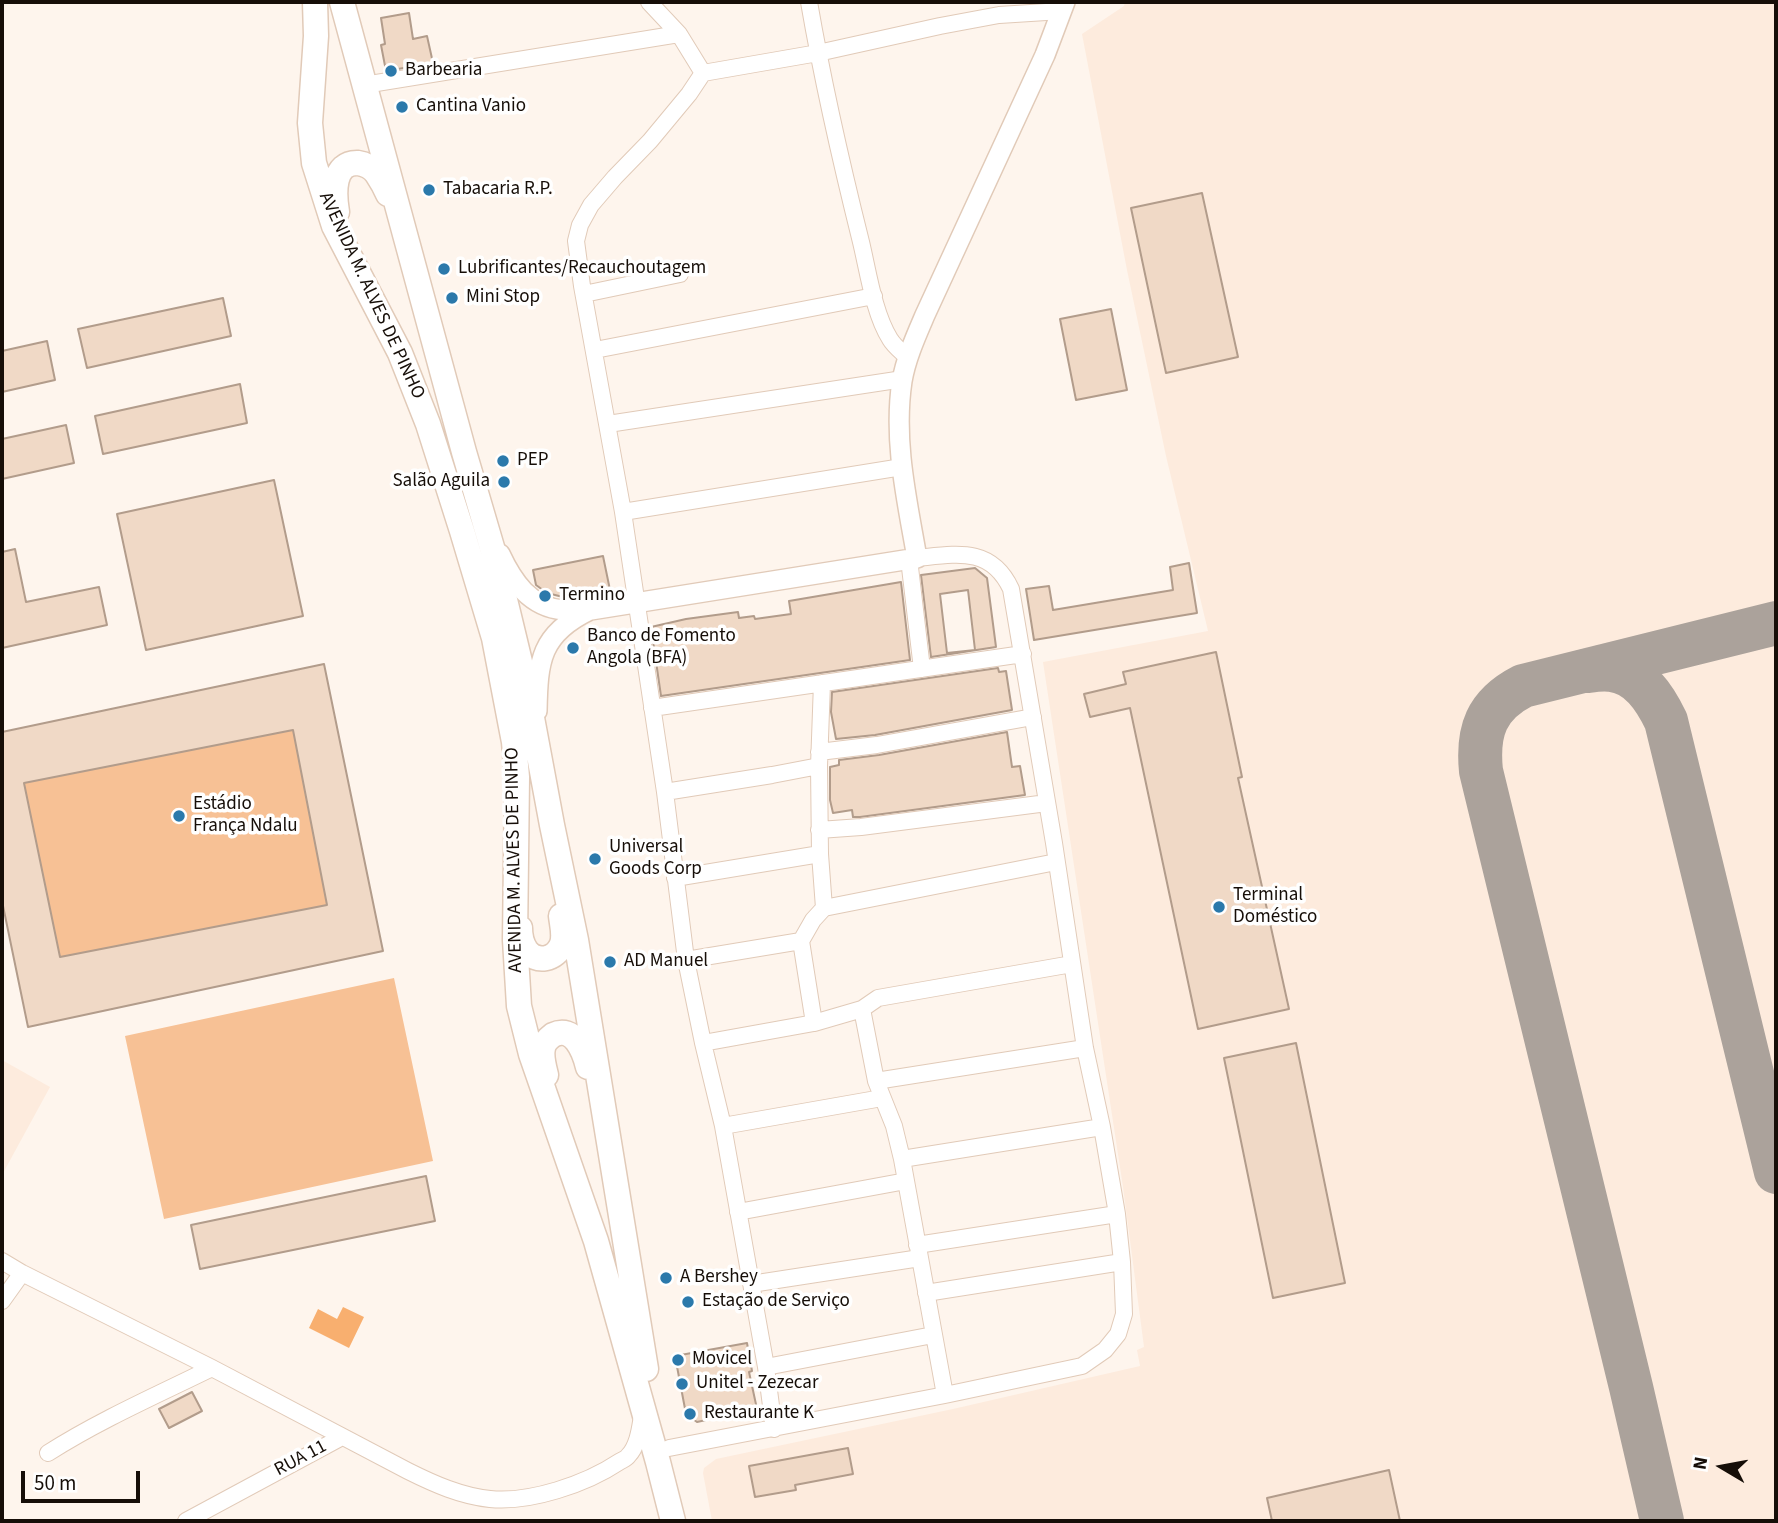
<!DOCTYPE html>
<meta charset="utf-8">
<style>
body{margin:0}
#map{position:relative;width:1778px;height:1523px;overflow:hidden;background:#fef5ed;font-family:"Source Sans 3",sans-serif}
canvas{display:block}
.frame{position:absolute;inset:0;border:4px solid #160e08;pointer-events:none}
.north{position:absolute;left:1687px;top:1432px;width:70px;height:70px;-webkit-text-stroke:5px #fff;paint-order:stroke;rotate:280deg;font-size:19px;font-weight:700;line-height:28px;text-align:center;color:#160e08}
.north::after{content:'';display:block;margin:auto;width:24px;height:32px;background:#160e08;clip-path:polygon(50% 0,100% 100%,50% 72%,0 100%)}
.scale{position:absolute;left:21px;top:1471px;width:119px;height:32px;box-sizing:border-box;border:4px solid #160e08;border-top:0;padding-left:9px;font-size:21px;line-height:24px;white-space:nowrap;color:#160e08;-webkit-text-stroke:5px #fff;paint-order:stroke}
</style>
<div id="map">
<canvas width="1778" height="1523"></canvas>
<div class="frame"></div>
<div class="north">N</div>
<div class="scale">50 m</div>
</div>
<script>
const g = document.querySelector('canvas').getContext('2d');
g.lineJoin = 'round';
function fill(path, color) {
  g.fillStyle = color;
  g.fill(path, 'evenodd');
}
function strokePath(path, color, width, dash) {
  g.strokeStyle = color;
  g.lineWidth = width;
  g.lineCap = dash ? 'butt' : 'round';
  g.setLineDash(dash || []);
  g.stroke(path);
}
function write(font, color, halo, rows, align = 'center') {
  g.font = font + ' "Source Sans 3",sans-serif';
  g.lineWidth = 7;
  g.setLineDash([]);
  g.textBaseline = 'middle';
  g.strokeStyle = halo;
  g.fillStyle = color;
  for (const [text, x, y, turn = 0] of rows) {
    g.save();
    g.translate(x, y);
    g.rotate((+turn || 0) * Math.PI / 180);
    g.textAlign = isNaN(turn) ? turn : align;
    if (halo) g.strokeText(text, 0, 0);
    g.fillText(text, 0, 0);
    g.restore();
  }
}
const built = new Path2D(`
 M1125,2H1776V1521H712L703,1473L704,1468L716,1459L953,1409L1140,1366L1137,1350L1144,1347L1123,1187L1043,662L1208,631L1166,456L1127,270L1082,34L1124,6Z
 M2,1060L50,1087L2,1175Z`);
const green = new Path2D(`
 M324,664L383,951L28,1027L2,901V732Z
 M394,978L433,1161L164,1219L125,1036Z`);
const water = new Path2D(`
 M343,1307L364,1317L349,1348L309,1328L318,1309L337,1319Z`);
const taxiway = new Path2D(`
 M1588,671C1595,670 1604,669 1611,670C1639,673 1655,698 1666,721L1776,1172
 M1662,1521L1631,1387L1481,771C1477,731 1486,705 1523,686L1776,623`);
const building = new Path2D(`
 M409,13L413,39L427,36L433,63L386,71L381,45L385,44L381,18Z
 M1202,193L1238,357L1166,373L1131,208Z
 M223,298L231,336L87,368L78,329Z
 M1111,309L1127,390L1076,400L1060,319Z
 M47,341L55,380L2,392V351Z
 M240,384L247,423L103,454L95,416Z
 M66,425L74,463L2,479V439Z
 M274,480L303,616L146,650L117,514Z
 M15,549L26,602L99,587L107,625L2,648V552Z
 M603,556L610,590L567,598L547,593L536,585L533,570Z
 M1189,563L1197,613L1034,640L1026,589L1049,586L1053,610L1173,590L1170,567Z
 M975,568L987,578L996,647L931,657L921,575ZM968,590L975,650L947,653L940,594Z
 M901,582L910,660L661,696L651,627L686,619L738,612L739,618L754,616L755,619L791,614L789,601Z
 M1216,652L1242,777L1238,778L1289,1009L1198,1029L1130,708L1090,717L1084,694L1126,684L1123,672Z
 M324,664L383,951L28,1027L2,901V732ZM293,730L327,905L60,957L24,783Z
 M998,668L999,672L1006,671L1012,710L875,735L836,739L831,712L832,692Z
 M1007,732L1012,767L1020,766L1025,795L860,817H853L852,810L833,813L830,800V767L839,765V760L879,755Z
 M1296,1043L1345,1283L1273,1298L1224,1058Z
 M426,1176L435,1221L200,1269L191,1225Z
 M747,1343L752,1371L749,1372L757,1409L697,1422L686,1414L675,1356Z
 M192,1392L202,1411L169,1428L159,1409Z
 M848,1448L853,1474L795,1485L796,1490L755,1497L749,1466Z
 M1389,1470L1400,1521H1272L1267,1498Z`);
const minor = new Path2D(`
 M649,2L679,34L703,73
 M809,2C823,83 841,162 861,242C868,271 874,314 890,339C894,346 902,352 908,358
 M364,85L679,34
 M584,294L680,274
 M595,350L874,296
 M608,424L903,379
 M623,512L902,467
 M909,559L922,669
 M652,708L1023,654
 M819,752L877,745L1033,717
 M665,792L772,775L819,766
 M819,830L861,827L1047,803
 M675,878L820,854
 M824,908L1056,862
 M686,960L801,941
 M862,1009L876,1081L894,1126L902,1159L945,1395
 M814,1023L801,941L813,920L824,908L820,854L819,766L822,683
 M703,1043L814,1023L862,1009L878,998L1072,964
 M876,1081L1085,1048
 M723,1126L882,1098
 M902,1159L1102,1127
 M738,1212L906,1181
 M917,1245L1117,1214
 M2,1261L22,1273L212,1368L408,1471C434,1484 461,1496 490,1499C530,1503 586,1484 619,1462C622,1460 626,1459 628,1456C638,1446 640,1428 642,1416
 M751,1284L920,1258
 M926,1293L1122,1262
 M2,1301L22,1273
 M766,1367L933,1335
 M774,1429L766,1367L723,1126L703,1043L686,960L665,792L623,512L582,286L576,241L580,225L591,205L615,177L650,141L689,94L703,73L818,53L940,26L999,15L1062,11
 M669,1448L945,1395L1082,1366L1105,1350L1118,1334L1124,1314L1122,1262L1117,1214L1102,1127L1085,1048L1054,843L1011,589C991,546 956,554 917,558
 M48,1453C100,1420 157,1395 212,1368
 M186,1521L342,1437`);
const tertiary = new Path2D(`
 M500,554C513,582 530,607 563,610C572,611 581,610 591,610L917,558C907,500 893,441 902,381C906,358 916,336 925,315L1045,55L1065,2
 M537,711C538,661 540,634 590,610`);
const primary = new Path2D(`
 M315,2L316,36L310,123L314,163L334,226L400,353L428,424L462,531L494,638L514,742L517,777L515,940L519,1006L531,1054L596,1241L658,1462L673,1521
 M342,2L464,452L494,554L527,691L552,825L576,940L646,1369
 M337,212C334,194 332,162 358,163C365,164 373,168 377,174C381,180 385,187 388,194
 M520,928C520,935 522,944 526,950C536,964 556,960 562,944C565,935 562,925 561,916
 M546,1075C544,1067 541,1056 543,1048C544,1042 549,1038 553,1035C574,1025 584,1051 588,1067`);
const markers = [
 [391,71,7,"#2b79ab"],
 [402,107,7,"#2b79ab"],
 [429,190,7,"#2b79ab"],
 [444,269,7,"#2b79ab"],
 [452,298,7,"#2b79ab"],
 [503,461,7,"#2b79ab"],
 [504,482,7,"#2b79ab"],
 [545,596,7,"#2b79ab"],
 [573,648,7,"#2b79ab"],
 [179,816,7,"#2b79ab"],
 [595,859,7,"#2b79ab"],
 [1219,907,7,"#2b79ab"],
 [610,962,7,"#2b79ab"],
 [666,1278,7,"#2b79ab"],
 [688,1302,7,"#2b79ab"],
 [678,1360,7,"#2b79ab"],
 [682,1384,7,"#2b79ab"],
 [690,1414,7,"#2b79ab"]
];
const poiNames = [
 ["Barbearia",405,71],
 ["Cantina Vanio",416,107],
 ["Tabacaria R.P.",443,190],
 ["Lubrificantes/Recauchoutagem",458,269],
 ["Mini Stop",466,298],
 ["PEP",517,461],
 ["Salão Aguila",490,482,"right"],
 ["Termino",559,596],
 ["Banco de Fomento",587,637],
 ["Angola (BFA)",587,659],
 ["Estádio",193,805],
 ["França Ndalu",193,827],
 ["Universal",609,848],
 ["Goods Corp",609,870],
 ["Terminal",1233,896],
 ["Doméstico",1233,918],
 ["AD Manuel",624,962],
 ["A Bershey",680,1278],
 ["Estação de Serviço",702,1302],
 ["Movicel",692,1360],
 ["Unitel - Zezecar",696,1384],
 ["Restaurante K",704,1414]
];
const streetNames = [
 ["AVENIDA M. ALVES DE PINHO",371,296,65],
 ["AVENIDA M. ALVES DE PINHO",515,860,-91],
 ["RUA 11",301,1459,-28]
];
fill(built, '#fdebdd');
fill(green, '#f7c195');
fill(water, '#f8af6f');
strokePath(taxiway, '#aba29b', 44);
fill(building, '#f0d9c6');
strokePath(building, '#b29c8b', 2);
strokePath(minor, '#e1cab8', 18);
strokePath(tertiary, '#e1cab8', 22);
strokePath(primary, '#e1cab8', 27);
strokePath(minor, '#fff', 16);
strokePath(tertiary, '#fff', 19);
strokePath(primary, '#fff', 24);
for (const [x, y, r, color] of markers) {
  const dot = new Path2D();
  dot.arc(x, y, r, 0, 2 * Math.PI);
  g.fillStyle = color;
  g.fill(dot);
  strokePath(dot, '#fff', 2.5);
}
write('19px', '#160e08', '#fff', poiNames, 'left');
write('19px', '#160e08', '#fff', streetNames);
</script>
